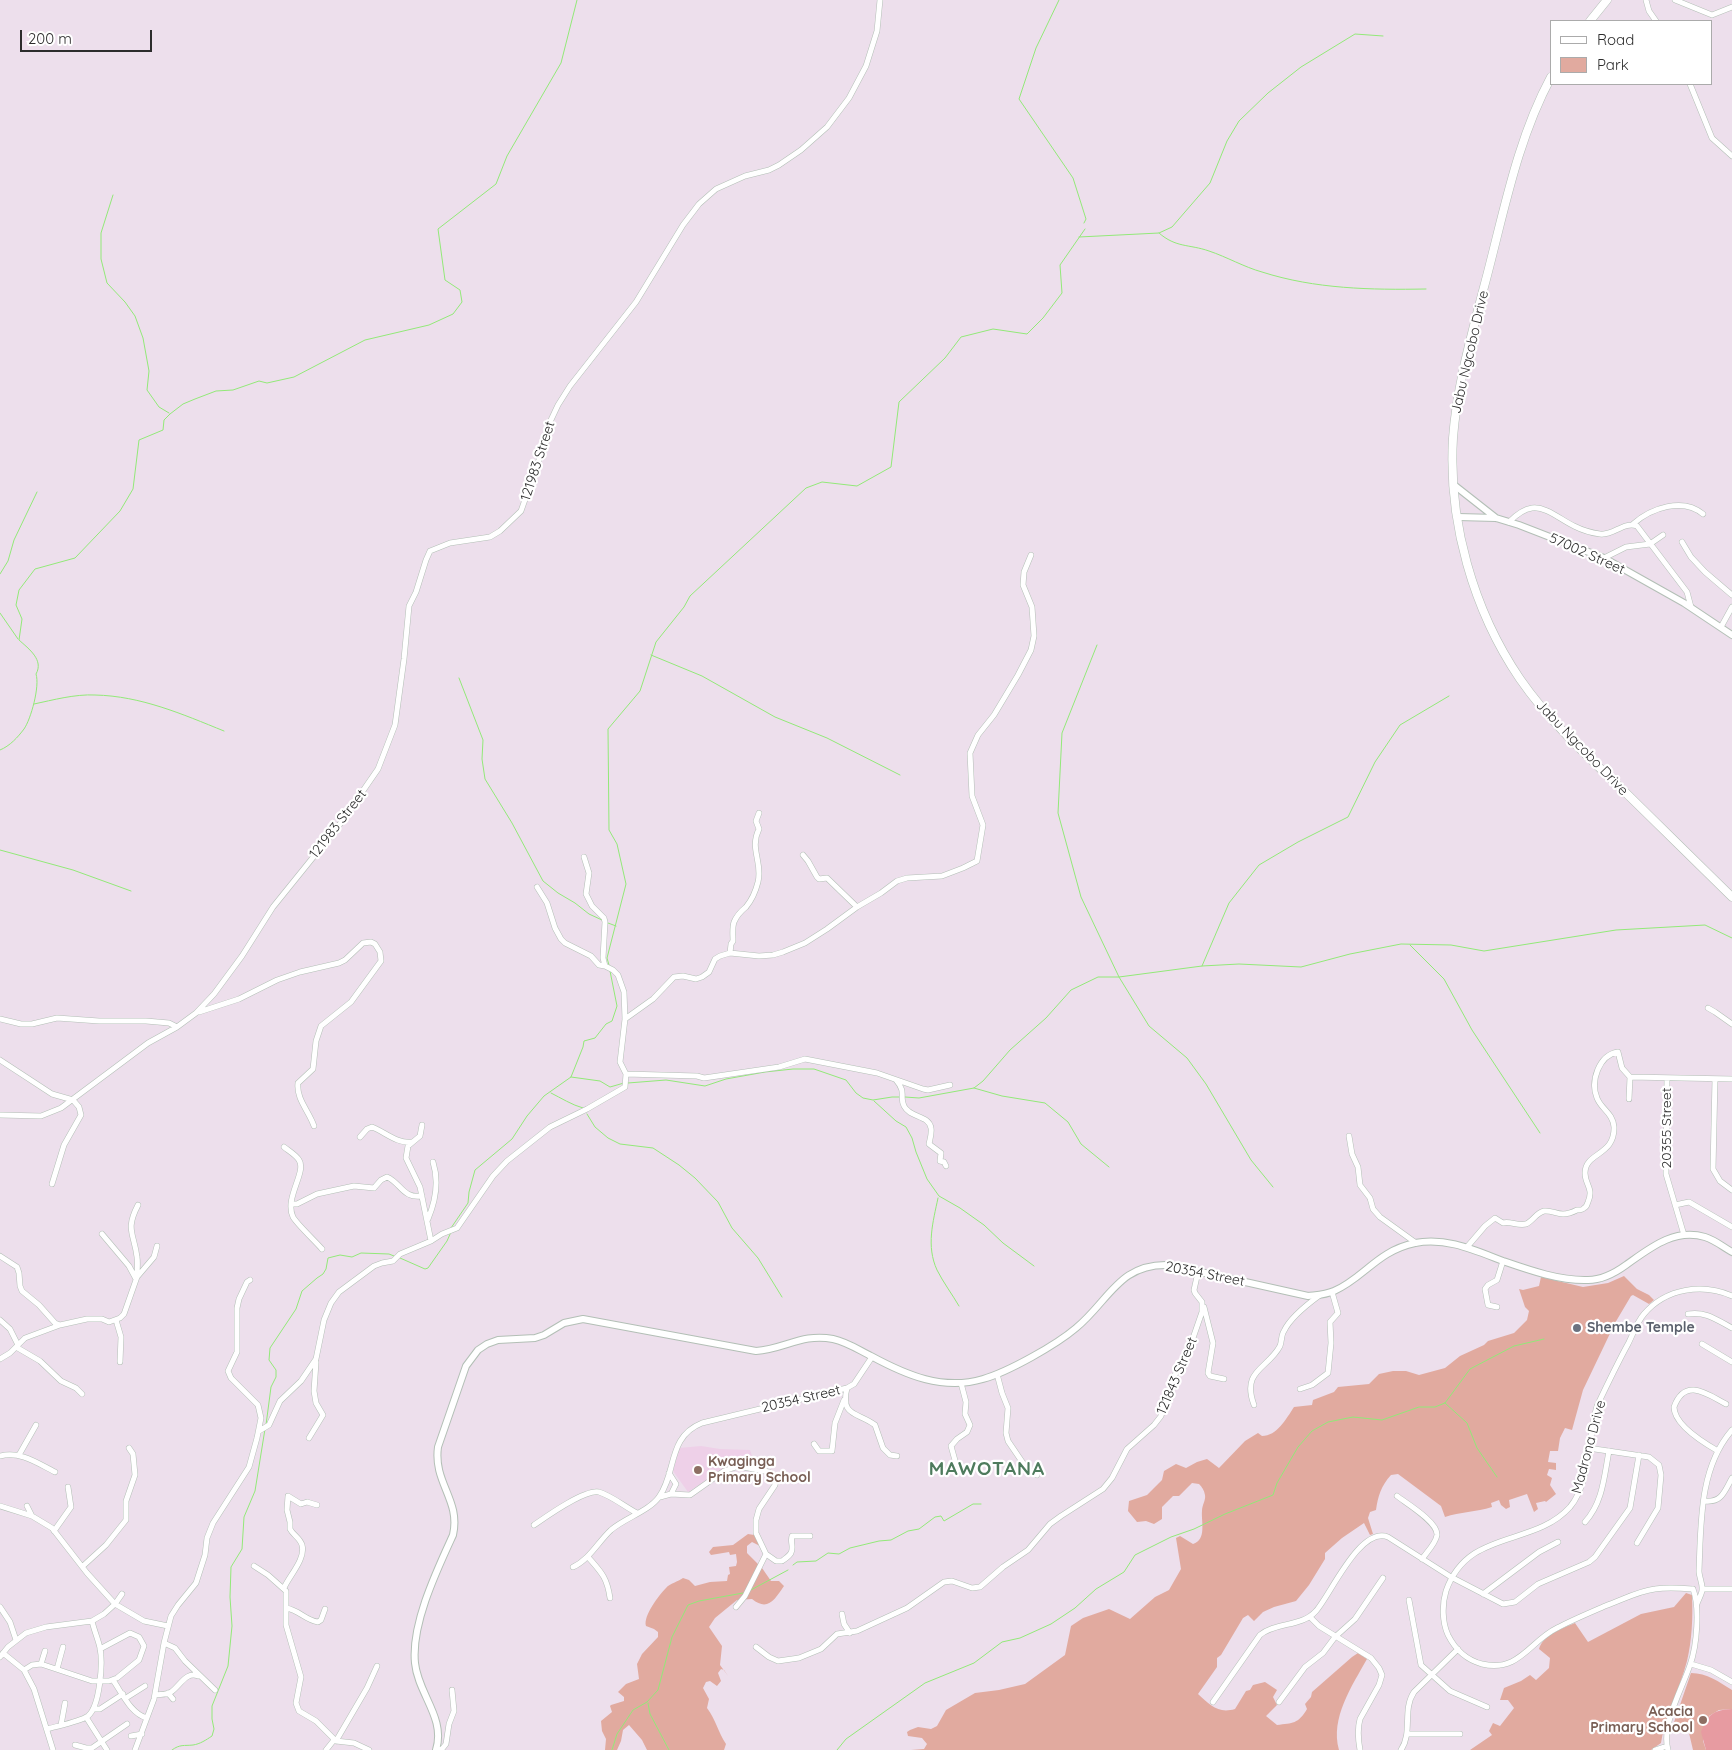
<!DOCTYPE html>
<style>
body{margin:0}
#map{position:relative;width:1732px;height:1750px;overflow:hidden;background:#eddfec;font-family:Quicksand,sans-serif}
canvas{display:block}
.legend{position:absolute;left:1550px;top:20px;width:162px;height:65px;box-sizing:border-box;background:#fff;border:1px solid #ababab;margin:0;padding:6px 9px;list-style:none;font-size:15px;color:#2c2c2c}
.legend li{display:flex;align-items:center;gap:10px;height:25px}
.legend b{width:25px;border:1px solid #ababab}
.scale{position:absolute;left:20px;top:30px;width:132px;height:22px;box-sizing:border-box;border:2px solid #2c2c2c;border-top:0;padding-left:6px;font-size:15px;line-height:18px;white-space:nowrap;color:#2c2c2c;-webkit-text-stroke:4px #fff;paint-order:stroke}
</style>
<div id="map">
<canvas width="1732" height="1750"></canvas>
<ul class="legend">
<li><b style="height:6px;background:#fff"></b>Road</li>
<li><b style="height:14px;background:#e1aa9f"></b>Park</li>
</ul>
<div class="scale">200 m</div>
</div>
<script>
const g = document.querySelector('canvas').getContext('2d');
g.lineJoin = 'round';
function fill(path, color) {
  g.fillStyle = color;
  g.fill(path, 'evenodd');
}
function strokePath(path, color, width, dash) {
  g.strokeStyle = color;
  g.lineWidth = width;
  g.lineCap = dash ? 'butt' : 'round';
  g.setLineDash(dash || []);
  g.stroke(path);
}
function write(font, color, halo, rows, align = 'center') {
  g.font = font + ' Quicksand,sans-serif';
  g.lineWidth = 4.5;
  g.setLineDash([]);
  g.textBaseline = 'middle';
  g.strokeStyle = halo;
  g.fillStyle = color;
  for (const [text, x, y, turn = 0] of rows) {
    g.save();
    g.translate(x, y);
    g.rotate((+turn || 0) * Math.PI / 180);
    g.textAlign = isNaN(turn) ? turn : align;
    if (halo) g.strokeText(text, 0, 0);
    g.fillText(text, 0, 0);
    g.restore();
  }
}
const education = new Path2D(`
 M701,1446L720,1449L750,1450L753,1459L748,1462L736,1464L724,1469L688,1492L673,1471L679,1448Z`);
const green = new Path2D(`
 M1624,1276L1637,1289L1649,1295L1654,1300L1649,1304L1633,1295L1631,1296L1615,1323L1583,1390L1572,1430L1565,1428L1560,1438L1558,1451H1550L1548,1462L1556,1463V1470L1549,1469L1547,1475L1552,1478L1550,1485L1556,1494L1546,1502L1545,1501L1536,1503L1538,1509L1534,1512L1527,1494L1509,1500L1510,1507L1506,1509L1501,1505L1499,1500L1491,1503L1492,1507C1476,1512 1460,1512 1445,1517L1441,1506L1398,1474L1391,1475C1381,1486 1378,1496 1376,1510L1370,1512L1368,1518L1373,1534L1370,1535L1364,1523L1342,1538L1325,1553V1559L1309,1585L1296,1601L1274,1607L1263,1612L1254,1621L1248,1615L1243,1618L1221,1655L1217,1658V1667L1198,1694C1210,1705 1218,1714 1235,1709L1246,1691L1250,1690L1253,1685L1265,1682L1277,1690L1273,1697L1277,1705L1266,1716L1277,1725C1293,1723 1298,1724 1307,1709L1305,1704L1311,1697L1312,1692L1352,1657L1358,1653L1367,1659C1352,1686 1330,1718 1339,1750H911L924,1749L927,1744L922,1738L908,1736L907,1732L910,1730L918,1727L931,1729L937,1726L946,1710L975,1693L999,1690L1025,1684L1065,1655L1071,1626L1083,1618L1109,1609L1130,1619L1155,1597L1169,1590L1181,1569L1176,1538L1180,1536L1193,1544C1207,1540 1201,1521 1202,1511C1202,1505 1206,1500 1205,1495C1204,1490 1202,1487 1199,1484L1192,1483L1179,1496H1173L1162,1507V1519L1154,1524L1146,1521L1137,1522L1128,1511L1129,1501L1147,1495L1162,1480L1164,1471L1176,1464L1186,1468L1197,1462L1207,1459L1219,1468L1245,1441L1258,1433L1262,1436C1277,1436 1286,1419 1294,1407L1312,1405L1313,1400L1334,1392L1338,1387L1369,1384L1379,1374L1393,1371H1406L1419,1375L1445,1368L1460,1356L1484,1345L1488,1341L1514,1333L1527,1320L1529,1311L1525,1307L1519,1289L1523,1290L1539,1286L1541,1277L1583,1287L1608,1283Z
 M748,1534L754,1535L760,1546L752,1542L747,1546V1553L762,1568L771,1581H779L784,1586C775,1599 768,1612 752,1599L737,1600L715,1618L709,1627L722,1646L720,1665L728,1676L724,1670L721,1669L718,1673L721,1681L717,1686L710,1681L706,1682L703,1688L709,1699L707,1708C716,1720 718,1732 726,1744L724,1750H647L642,1740L629,1725L623,1730L621,1741L617,1750H605L606,1739L602,1731L601,1721L612,1712L610,1706L611,1705L624,1701V1697L618,1692L626,1684L639,1679L637,1664L642,1654L658,1637V1632L654,1629L646,1626C643,1616 659,1595 666,1588C670,1583 678,1582 683,1578L689,1580L695,1586L710,1582L727,1581L728,1575L730,1574L729,1567L736,1566L737,1562L736,1554L730,1555L729,1552L711,1555L709,1552L713,1547L733,1545Z
 M1686,1593L1692,1595C1693,1617 1692,1640 1687,1661C1680,1689 1665,1714 1661,1743L1651,1750H1470L1492,1735L1489,1731L1493,1723L1500,1726L1514,1708L1508,1700H1500L1504,1688L1521,1681L1530,1675L1536,1680L1549,1668L1550,1658L1539,1649C1543,1635 1563,1628 1575,1623L1588,1642L1641,1614L1674,1607Z
 M1691,1673C1707,1673 1719,1682 1732,1690V1709L1719,1710L1709,1716L1703,1741L1706,1750H1693L1689,1733L1671,1731Z`);
const pitch = new Path2D(`
 M1732,1709V1750H1706L1701,1732C1708,1714 1713,1710 1732,1709Z`);
const stream = new Path2D(`
 M1059,0L1036,48L1019,99L1073,178L1086,219L1084,223
 M113,195L101,233V259L107,283L125,302L135,316L143,338L149,371L147,390L159,407L169,413
 M1159,233C1176,248 1189,244 1209,251C1227,257 1244,267 1262,272C1315,289 1371,290 1426,289
 M1079,237L1159,233L1172,227L1210,183L1227,141L1239,121L1268,93L1301,67L1355,34L1383,36
 M0,574L8,561L14,540L37,492
 M0,613L18,639
 M1097,645L1062,733L1058,813L1081,897L1119,977L1149,1026L1187,1058L1206,1084L1251,1160L1273,1187
 M651,655L702,676L775,717L827,738L900,775
 M459,678L483,740L482,759L485,779L512,823L543,881L558,893L575,903L589,914L602,920
 M34,704C53,700 75,694 95,695C141,696 182,714 224,731
 M0,750C10,746 18,737 24,729C31,719 40,686 36,674C44,660 29,649 19,640L22,619L16,605L19,590L35,569L75,558L120,511L133,489L139,440L163,430L164,420L170,414L183,404L195,399L216,391L233,390L259,381L267,383L294,377L365,340L429,325L453,314L462,302L460,290L445,280L438,229L496,184L507,156L561,63L577,0
 M0,850L73,870L131,891
 M608,923L616,926
 M1410,945L1444,979L1472,1030L1540,1133
 M609,965L607,958L626,884L617,844L609,830L608,729L640,691L656,642L684,607L690,596L806,488L822,482L857,486L891,467L899,402L945,358L961,337L993,329L1027,334L1043,318L1062,293L1060,265L1085,229
 M1202,966L1229,903L1259,865L1298,842L1348,817L1375,762L1400,725L1449,696
 M571,1077L600,1081L610,1087L624,1083
 M628,1083L666,1080L705,1086L726,1079L765,1072L793,1069H814L846,1080L856,1093L863,1098L873,1100L892,1097H901
 M974,1088L1002,1096L1045,1103L1068,1122L1081,1144L1109,1167
 M551,1093C561,1098 572,1105 583,1108
 M905,1097L919,1098L974,1088L983,1081L1010,1050L1046,1018L1071,990L1098,977H1119L1202,966L1239,964L1301,967L1350,954L1401,944L1451,945L1484,951L1616,930L1705,925L1732,938
 M874,1101L896,1121L906,1127L912,1138L916,1152L927,1179L939,1196L960,1208L984,1225L1003,1243L1034,1266
 M587,1114L595,1127L608,1138L620,1144L653,1148L679,1165L695,1178L718,1202L732,1228L758,1258L782,1297
 M938,1198C933,1222 926,1246 937,1270C943,1282 952,1294 959,1306
 M451,1228L468,1203L469,1192L475,1170L512,1139L527,1116L544,1096L571,1077L583,1047L584,1041L595,1038L606,1024L612,1021L617,1006L610,971
 M400,1258L425,1269L428,1268L447,1241L451,1232
 M1445,1403L1467,1423L1477,1448L1497,1477
 M266,1425L271,1387L276,1377V1370L269,1360L270,1348L296,1309L302,1291L317,1278L323,1274L326,1269L328,1258L340,1255L352,1257L361,1253L389,1254L394,1256
 M793,1565L797,1562L816,1561L828,1553L839,1554L850,1548L879,1541L891,1540L908,1531L919,1529L935,1517L941,1516L944,1521L973,1504H981
 M749,1591L788,1570
 M648,1703L650,1714L669,1750
 M172,1750C180,1744 184,1746 193,1745C200,1744 206,1740 212,1736L214,1729L212,1719V1706L228,1666L232,1626L230,1597L231,1567L242,1549L244,1517L255,1491L265,1429
 M612,1750L617,1734L633,1710L647,1702L658,1690L672,1637L688,1605L699,1601L743,1593
 M837,1750L846,1739L925,1683L974,1663L1002,1642L1020,1638L1051,1624L1075,1608L1096,1589L1124,1572L1135,1555L1171,1537L1194,1529L1225,1514L1273,1495L1277,1483L1298,1447L1312,1431L1328,1422L1353,1417L1382,1420L1419,1407H1435L1445,1403L1470,1369L1514,1346L1544,1339`);
const minor = new Path2D(`
 M1646,0L1649,11L1656,21
 M1675,0L1712,15L1732,7
 M1690,84L1712,138L1732,156
 M1509,522C1515,516 1524,509 1532,508C1546,506 1561,520 1574,526C1582,530 1592,533 1600,534C1613,536 1624,521 1637,526L1687,592L1691,607
 M1633,524C1651,508 1683,497 1703,514
 M1682,542L1691,557L1705,572L1732,595
 M1604,558L1626,547L1650,544L1663,535
 M1721,627L1732,607
 M803,855L808,861L817,877L819,879L827,878L857,907
 M584,857L589,873L586,894L592,906L604,918L605,922L603,958L605,966L613,970L618,975L624,992L625,1019L620,1062L626,1074
 M537,887L547,903L555,928L561,939L565,943L591,956L599,965L605,966
 M730,953L731,944L733,941C733,935 732,928 734,922C737,915 741,911 746,907C751,901 756,890 758,882C763,862 749,849 759,829L756,821L759,813
 M1708,1008L1715,1012L1732,1024
 M199,1012L239,999L277,980L300,972L339,963L345,960L363,943L371,942L375,944L380,952L381,961L351,1002L321,1026L316,1041L313,1069L298,1083C296,1099 309,1111 314,1126
 M0,1019L21,1024H32L57,1018L99,1021H146L169,1023L177,1027
 M625,1019L653,999L674,977L683,976L696,979L702,977L709,972L715,959L720,956L730,953L759,956L773,955L783,952L805,943L827,929L857,907L881,893L897,881L907,878L942,876L963,868L977,861L983,825L972,796L970,753L978,735L994,715L1018,675L1031,650L1034,636L1032,607L1023,585L1024,572L1031,555
 M0,1060L52,1094L73,1100
 M626,1074L697,1076L704,1078L779,1067L805,1059L877,1073L923,1089L928,1090L950,1085
 M1667,1078L1666,1174L1684,1235
 M1715,1079L1713,1169L1720,1181L1732,1190
 M896,1080C907,1093 899,1096 904,1106C910,1118 929,1115 931,1128C932,1133 930,1139 929,1144L941,1153L940,1161L944,1162L946,1166
 M1629,1099L1630,1077
 M0,1115L41,1116L61,1108L148,1043L177,1027L196,1013L214,994L242,956L273,907L340,824L378,769L395,725L404,659L409,606L416,592L426,560L430,551L450,543L490,537L500,531L521,511L540,457L545,449L550,422L558,405L570,386L636,302L683,225L699,204L716,189L745,176L769,170L779,165L801,150L827,127L849,98L866,66L877,31L880,0
 M422,1125L420,1136L408,1146L406,1158L420,1187L431,1241
 M1349,1136L1352,1154L1358,1167L1360,1185L1370,1198L1373,1209L1380,1217L1416,1243
 M360,1137L367,1129L372,1127C385,1132 397,1144 412,1142
 M284,1147C289,1151 296,1155 299,1160C307,1172 284,1198 293,1217C296,1223 316,1242 322,1249
 M52,1184L64,1145L81,1115L79,1107L73,1100
 M292,1204H297L317,1194L354,1186L374,1188L381,1180L387,1177C401,1183 403,1199 422,1196
 M1675,1205L1689,1202L1732,1227
 M428,1219C436,1200 439,1181 433,1162
 M102,1234L129,1266L136,1279
 M1467,1247L1485,1226L1495,1218L1503,1223C1510,1221 1518,1226 1526,1224C1533,1221 1536,1213 1544,1211C1551,1210 1556,1214 1563,1214C1568,1214 1573,1212 1577,1210C1579,1210 1583,1210 1584,1208C1587,1207 1587,1204 1588,1202C1594,1188 1585,1185 1585,1173C1585,1152 1615,1156 1614,1127C1613,1113 1601,1109 1597,1098C1590,1081 1599,1055 1618,1052L1622,1068L1630,1077L1732,1079
 M0,1256L17,1267L19,1273L20,1286L22,1291L39,1305L55,1323L60,1325
 M137,1277C137,1271 138,1263 137,1257C134,1233 125,1230 138,1205
 M1204,1307L1213,1343L1208,1373L1210,1376L1224,1379
 M1497,1307L1488,1305L1485,1289L1488,1285L1497,1280L1503,1261
 M1688,1314C1706,1311 1717,1320 1732,1328
 M0,1320L10,1329L18,1345
 M116,1320L121,1337L120,1362
 M1702,1344L1732,1362
 M16,1347L40,1361L61,1381L76,1388L82,1394
 M0,1359L10,1353L25,1338L60,1325L87,1319H102L109,1322L120,1318L124,1314L137,1277L154,1257L157,1246
 M997,1374L1002,1393L1008,1408L1006,1433L1008,1441L1027,1469L1037,1475
 M847,1388C840,1417 858,1412 875,1425L883,1448L890,1455L897,1456
 M1300,1389L1312,1385L1328,1373L1331,1343L1330,1322L1338,1313L1332,1292
 M1254,1405C1241,1370 1268,1369 1280,1346C1282,1341 1281,1335 1284,1331C1290,1318 1309,1303 1320,1295
 M259,1431L269,1425L280,1401L301,1381L316,1359L324,1320L331,1303L339,1292L374,1266L382,1263L393,1261L400,1254L431,1241L442,1234L457,1228L493,1176L507,1161L550,1127L587,1109L625,1087L626,1074
 M309,1438L323,1415L316,1403L314,1391L316,1362
 M814,1444L819,1451H832L835,1423L844,1400
 M1588,1448L1649,1457L1659,1465L1661,1475L1658,1508L1637,1543
 M1718,1451C1704,1443 1674,1425 1674,1407C1685,1377 1707,1394 1726,1404
 M19,1455L36,1425
 M0,1456C21,1451 37,1463 55,1472
 M956,1464L951,1446L957,1439L967,1432L970,1425L965,1414L966,1402L961,1383
 M669,1473L676,1484L671,1494
 M1397,1496C1406,1503 1438,1522 1437,1535C1436,1543 1427,1552 1422,1559
 M660,1497L671,1494L690,1495L724,1471L736,1467H743L769,1472L777,1477L775,1485L759,1509L756,1520V1533L766,1554L745,1596L736,1607
 M1704,1501C1722,1503 1724,1492 1732,1478
 M0,1506L32,1516L52,1528L87,1573L115,1604L144,1621L168,1626
 M27,1506L32,1516
 M1585,1522C1603,1502 1604,1477 1609,1451
 M534,1525C547,1516 585,1489 599,1492C612,1496 625,1507 637,1513
 M54,1531L71,1507L68,1487
 M766,1554L776,1561H782C785,1559 789,1556 791,1553C794,1547 790,1542 792,1536H810
 M588,1557C601,1572 607,1577 610,1598
 M83,1566L106,1545L126,1520V1501L135,1475L133,1454L129,1448
 M254,1566L268,1575L286,1591V1625L301,1677L296,1703L299,1711L316,1721L336,1741L354,1743L369,1750
 M573,1567C589,1560 598,1542 611,1530C625,1518 649,1511 659,1497C677,1472 667,1437 702,1423L847,1388L854,1384L872,1357
 M284,1588C289,1576 306,1559 302,1545C300,1538 293,1535 290,1529V1522L287,1510L288,1496L301,1504L307,1502L317,1505
 M1693,1589C1680,1588 1668,1587 1655,1589C1638,1591 1622,1600 1605,1606C1589,1613 1572,1620 1557,1628C1530,1641 1519,1673 1482,1664C1467,1660 1455,1649 1448,1635C1442,1622 1442,1604 1446,1591C1468,1528 1533,1548 1570,1507C1591,1482 1588,1436 1597,1406C1607,1385 1617,1364 1628,1344C1633,1334 1637,1322 1644,1314C1666,1288 1703,1283 1732,1296
 M1702,1589H1732
 M1483,1594L1539,1552L1558,1542
 M1409,1600L1421,1665L1450,1691L1487,1707
 M1697,1604C1698,1600 1702,1594 1702,1590C1703,1584 1699,1577 1699,1571C1701,1524 1699,1468 1732,1430
 M0,1607L10,1622L16,1640
 M286,1608C299,1610 305,1620 318,1622L321,1620L325,1609
 M842,1614L844,1624L850,1633
 M1310,1617L1319,1626L1371,1658L1379,1668L1382,1675L1379,1685L1360,1719C1357,1730 1358,1739 1360,1750
 M164,1643L175,1648L185,1661L215,1690
 M756,1647L769,1657L778,1661L799,1658L821,1649L837,1634L857,1631L907,1608L944,1582L952,1581L972,1588L980,1587L1003,1567L1028,1550L1050,1524L1061,1516L1103,1489L1112,1478L1127,1449L1154,1425L1161,1416L1175,1375L1192,1341L1202,1312V1302L1195,1293L1194,1290L1198,1272
 M3,1653L24,1670L34,1689L53,1750
 M0,1657L8,1647L26,1633L46,1627L92,1621L104,1614L115,1604L122,1594
 M41,1664L45,1651
 M1691,1664L1711,1670L1732,1682
 M57,1669L63,1647
 M24,1670L32,1665L41,1664L92,1681H109L117,1678L139,1660L144,1646L139,1637L130,1633L100,1649
 M113,1680C122,1693 131,1714 147,1718
 M168,1693L173,1699
 M155,1695C160,1694 167,1695 171,1692C180,1686 186,1671 198,1676
 M126,1698L145,1686
 M1213,1702L1260,1635C1276,1622 1302,1627 1316,1611C1331,1594 1360,1526 1388,1537L1451,1577L1503,1604L1515,1602L1538,1584L1589,1562L1595,1557L1630,1508L1639,1455
 M1279,1702L1305,1667L1323,1653L1335,1637L1355,1619L1383,1578
 M93,1709H100L123,1694
 M86,1717L107,1750
 M61,1725L65,1703
 M47,1729C57,1726 79,1722 88,1716C100,1706 103,1663 100,1648C98,1639 94,1630 92,1621
 M1407,1734H1460
 M131,1736L142,1734
 M336,1741L367,1688L377,1666
 M75,1745L86,1748H92L127,1724
 M135,1750L154,1699L164,1643L171,1616L178,1605L196,1583L205,1555L207,1538L213,1523L249,1467L257,1438L261,1418L258,1405L231,1378L228,1371L237,1352V1308L239,1299L247,1282L250,1280
 M326,1750L334,1740
 M436,1750L442,1749L446,1744L449,1724L454,1711L452,1690
 M1401,1750C1413,1732 1402,1710 1414,1692L1458,1649
 M1655,1750L1667,1746
 M1668,1750C1661,1725 1682,1689 1690,1665C1697,1646 1700,1607 1693,1589`);
const tertiary = new Path2D(`
 M1454,485L1496,518
 M1458,517L1496,518L1519,525L1604,558L1684,603L1732,635
 M436,1750C446,1718 418,1694 415,1663C411,1624 437,1570 453,1535C461,1500 433,1483 438,1447L466,1366L478,1350L487,1344L498,1340L535,1338L544,1335L564,1323L583,1319L756,1351C785,1349 802,1333 833,1339C847,1342 859,1350 871,1356C906,1375 943,1391 983,1379C1008,1372 1056,1345 1076,1328C1109,1301 1119,1263 1169,1265L1308,1296C1316,1295 1325,1295 1334,1291C1364,1278 1377,1251 1415,1243C1446,1237 1474,1250 1503,1261C1529,1270 1560,1281 1588,1280C1602,1280 1615,1273 1626,1265C1650,1248 1674,1228 1705,1237C1715,1240 1723,1247 1732,1252`);
const secondary = new Path2D(`
 M1590,21L1607,0
 M1551,77C1516,142 1503,217 1484,287C1471,337 1457,386 1453,438C1448,521 1473,610 1520,679C1549,721 1588,757 1625,792C1661,827 1696,862 1732,897`);
const markers = [
 [1577,1328,5,"#6b7280"],
 [698,1470,5,"#8d6e63"],
 [1703,1720,5,"#8d6e63"]
];
const streetNames = [
 ["Jabu Ngcobo Drive",1470,352,-77],
 ["121983 Street",538,461,-72],
 ["57002 Street",1587,554,24],
 ["Jabu Ngcobo Drive",1582,748,46],
 ["121983 Street",338,824,-52],
 ["20355 Street",1667,1128,-90],
 ["20354 Street",1205,1274,11],
 ["121843 Street",1177,1376,-67],
 ["20354 Street",801,1399,-13],
 ["Madrona Drive",1589,1447,-75]
];
const worshipNames = [
 ["Shembe Temple",1587,1328]
];
const educationNames = [
 ["Kwaginga",708,1462],
 ["Primary School",708,1478],
 ["Acacia",1693,1712,"right"],
 ["Primary School",1693,1728,"right"]
];
const districtNames = [
 ["MAWOTANA",987,1469]
];
fill(education, '#eed0e8');
fill(green, '#e1aa9f');
fill(pitch, '#e79ba1');
strokePath(stream, '#92e978', 1);
strokePath(minor, '#b3bfb6', 6);
strokePath(tertiary, '#b3bfb6', 8);
strokePath(secondary, '#b3bfb6', 9);
strokePath(minor, '#fff', 5);
strokePath(tertiary, '#fff', 6);
strokePath(secondary, '#fff', 8);
for (const [x, y, r, color] of markers) {
  const dot = new Path2D();
  dot.arc(x, y, r, 0, 2 * Math.PI);
  g.fillStyle = color;
  g.fill(dot);
  strokePath(dot, '#fff', 2);
}
write('14px', '#2c2c2c', '#fff', streetNames);
write('bold 14px', '#5b616d', '#fff', worshipNames, 'left');
write('bold 14px', '#785e54', '#fff', educationNames, 'left');
g.letterSpacing = '1px';
write('bold 19px', '#4e7b5d', '#fff', districtNames);
g.letterSpacing = '0px';
</script>
